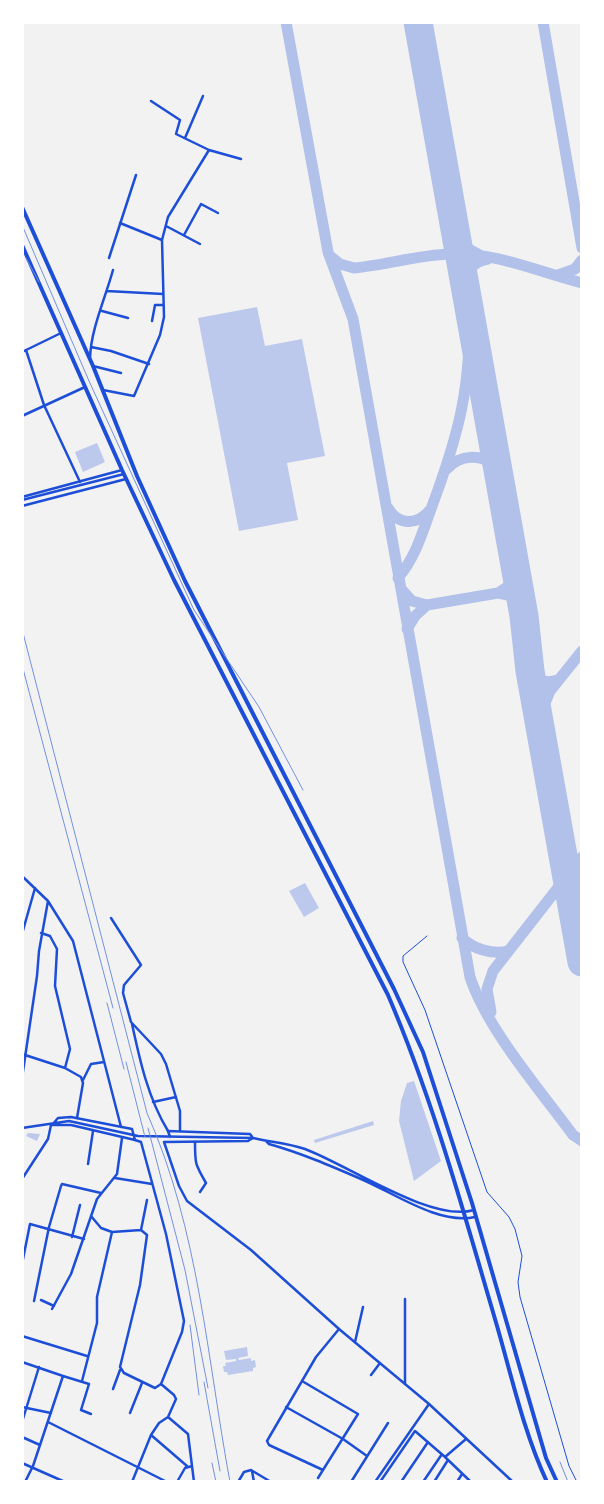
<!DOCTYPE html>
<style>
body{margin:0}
#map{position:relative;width:604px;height:1504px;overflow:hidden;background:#f2f2f2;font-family:"Noto Sans",sans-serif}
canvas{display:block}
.frame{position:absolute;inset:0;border:24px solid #fff;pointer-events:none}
</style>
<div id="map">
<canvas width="604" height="1504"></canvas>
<div class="frame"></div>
</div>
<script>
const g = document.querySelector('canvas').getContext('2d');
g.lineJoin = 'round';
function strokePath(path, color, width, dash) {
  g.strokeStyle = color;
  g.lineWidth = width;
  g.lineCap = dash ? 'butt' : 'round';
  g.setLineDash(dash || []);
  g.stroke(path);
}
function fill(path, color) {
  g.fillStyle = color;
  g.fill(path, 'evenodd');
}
const taxiway = new Path2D(`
 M286,22L328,252L353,319L470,977C487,1029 540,1090 573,1135L582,1141
 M543,22L582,248
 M456,233L467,248L478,254
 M330,256L340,264L354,268C386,265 418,255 450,254C495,252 539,272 582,283
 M558,275L575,269L582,260
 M465,285C467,270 472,262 488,259
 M447,469C460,454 481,454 497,466
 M388,508C398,525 416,526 429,511
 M398,578C415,558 422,534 431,509C459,434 472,385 469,304
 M401,589L412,601L427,605L498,593L510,585L516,573
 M498,593L513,596L522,603
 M407,629L415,616L427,605
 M530,671C538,681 546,684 558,680
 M539,718L550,691L582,651
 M462,938C473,949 493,955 508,951
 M491,1012L487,989L493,971L582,857`);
const runway = new Path2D(`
 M418,22L524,616L530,671L582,962`);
const building = new Path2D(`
 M257,307L265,346L302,339L325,456L287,463L298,520L239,531L198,318Z
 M97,443L105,462L83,472L75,452Z
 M305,883L319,908L304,917L289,891Z
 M414,1081L441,1161L414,1181L399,1121L401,1101L407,1083Z
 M373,1121L374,1125L315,1143L314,1140Z
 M28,1133L40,1134L37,1141L26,1136Z
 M247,1347L248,1356L238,1358L239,1360L251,1358V1361L255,1360L256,1367L253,1368V1371L228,1375L227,1372H224L223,1366H226L225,1363L236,1361V1359L226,1360L224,1351Z`);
const service = new Path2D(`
 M427,936L403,956V962L425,1010L487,1192L509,1217L515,1229L522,1256L518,1282L520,1297L569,1466L577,1482`);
const minor = new Path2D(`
 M151,101L180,120L176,134L209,150L241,159
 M185,138L203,96
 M120,223L162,240
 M166,226L200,244
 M184,235L201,204L218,213
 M109,258L136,175
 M107,291L163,294
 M102,311L128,318
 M152,321L155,305H163
 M91,347L111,351L149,364
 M26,350L44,405L80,482
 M22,352L61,333
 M90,358C91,329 105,299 113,270
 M93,366L121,373
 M103,390L134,396L160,335L164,317L162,240L168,217L209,150
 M22,416L85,387
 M22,497L122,470
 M22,506L126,479
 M22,876L48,901L73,941L121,1127
 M111,918L141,965L124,985L123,993L131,1022L161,1054L166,1064L180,1111V1131
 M41,933L50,936L57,949L55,986L70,1049L65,1068
 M22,934L35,888
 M132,1024C140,1061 148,1098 168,1131
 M22,1054L65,1068L81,1077L83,1083L77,1118
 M22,1078L37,976L39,951L48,901
 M83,1080L91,1064L104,1062
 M153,1102L176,1097
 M135,1140L141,1142L166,1234L184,1321L182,1332L161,1384L155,1388L124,1373L120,1367L140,1285L147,1235L141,1230L147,1200
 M195,1142C195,1164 195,1164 206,1183L200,1192
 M88,1164L93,1131
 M115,1178L152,1184
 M112,1232L141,1230
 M72,1237L80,1205
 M22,1264L30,1224L84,1239
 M405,1299V1384
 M41,1300L54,1306
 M34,1301L49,1227L61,1186L62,1184L101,1193
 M52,1309L71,1274L97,1199L117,1174L122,1138
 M22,1336L87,1356
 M355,1342L363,1307
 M22,1362L63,1376
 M371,1375L380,1363
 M82,1381L97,1323V1297L112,1232L101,1228L91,1216
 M302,1381L358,1414L318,1478
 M113,1389L120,1370
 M22,1407L51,1413
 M286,1407L343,1439L367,1456
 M130,1413L142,1383
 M168,1417L188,1434L194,1482
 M22,1422L39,1367
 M48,1422L167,1482
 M151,1435L187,1466
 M22,1437L40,1445
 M445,1457L471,1482
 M22,1463L65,1482
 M323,1470L269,1445L267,1441L316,1357L339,1329
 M252,1471L254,1482
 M25,1482L33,1466L63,1376L89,1384L81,1410L91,1414
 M132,1482L151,1435L159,1423L168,1417L176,1399L174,1395L161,1384
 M177,1482L185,1468L192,1466
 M238,1482L244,1472L251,1470L271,1482
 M351,1482L388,1423
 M375,1482L429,1404
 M380,1482L415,1431L445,1457L466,1439
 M401,1482L428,1442
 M423,1482L442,1454
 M434,1482L448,1460
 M457,1482L462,1474`);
const tertiary = new Path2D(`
 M22,500L124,474
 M71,1117L132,1129L135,1140L71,1125H52L58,1118Z
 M22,1128L69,1121L138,1136L253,1138C270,1142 288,1143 305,1149C348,1165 432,1223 474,1210
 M170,1137L168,1131L250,1134L253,1138
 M253,1138L248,1141L164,1142L179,1186L187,1201L251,1250L339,1329L429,1404L513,1482
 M266,1141L269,1144C301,1153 331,1166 361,1179C394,1193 439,1225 475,1217
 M22,1179L48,1139L51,1125`);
const primary = new Path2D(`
 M22,207L93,366L137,476L185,581L394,989L423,1052L472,1203L546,1458L557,1482
 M22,245L122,470L174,580L388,995C433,1100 463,1210 495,1319C511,1373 523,1431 547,1482`);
const rail = new Path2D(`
 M22,225L89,381L194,610L259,707L303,790
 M26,258L39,282
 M22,629L147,1113C199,1230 207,1358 230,1482
 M22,665L113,1008
 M107,1003L124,1069
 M126,1062L145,1137
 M148,1128L185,1270L208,1388
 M190,1325L199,1395
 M204,1382L220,1471
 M560,1462L568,1482
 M212,1463L216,1482`);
strokePath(taxiway, '#b2c1ea', 11);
strokePath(runway, '#b2c1ea', 29);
fill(building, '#bdc9ec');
strokePath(service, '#1d4ed8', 1);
strokePath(minor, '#1d4ed8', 2.5);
strokePath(tertiary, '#1d4ed8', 2.5);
strokePath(primary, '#1d4ed8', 4);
strokePath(rail, '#7290e2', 1);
</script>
